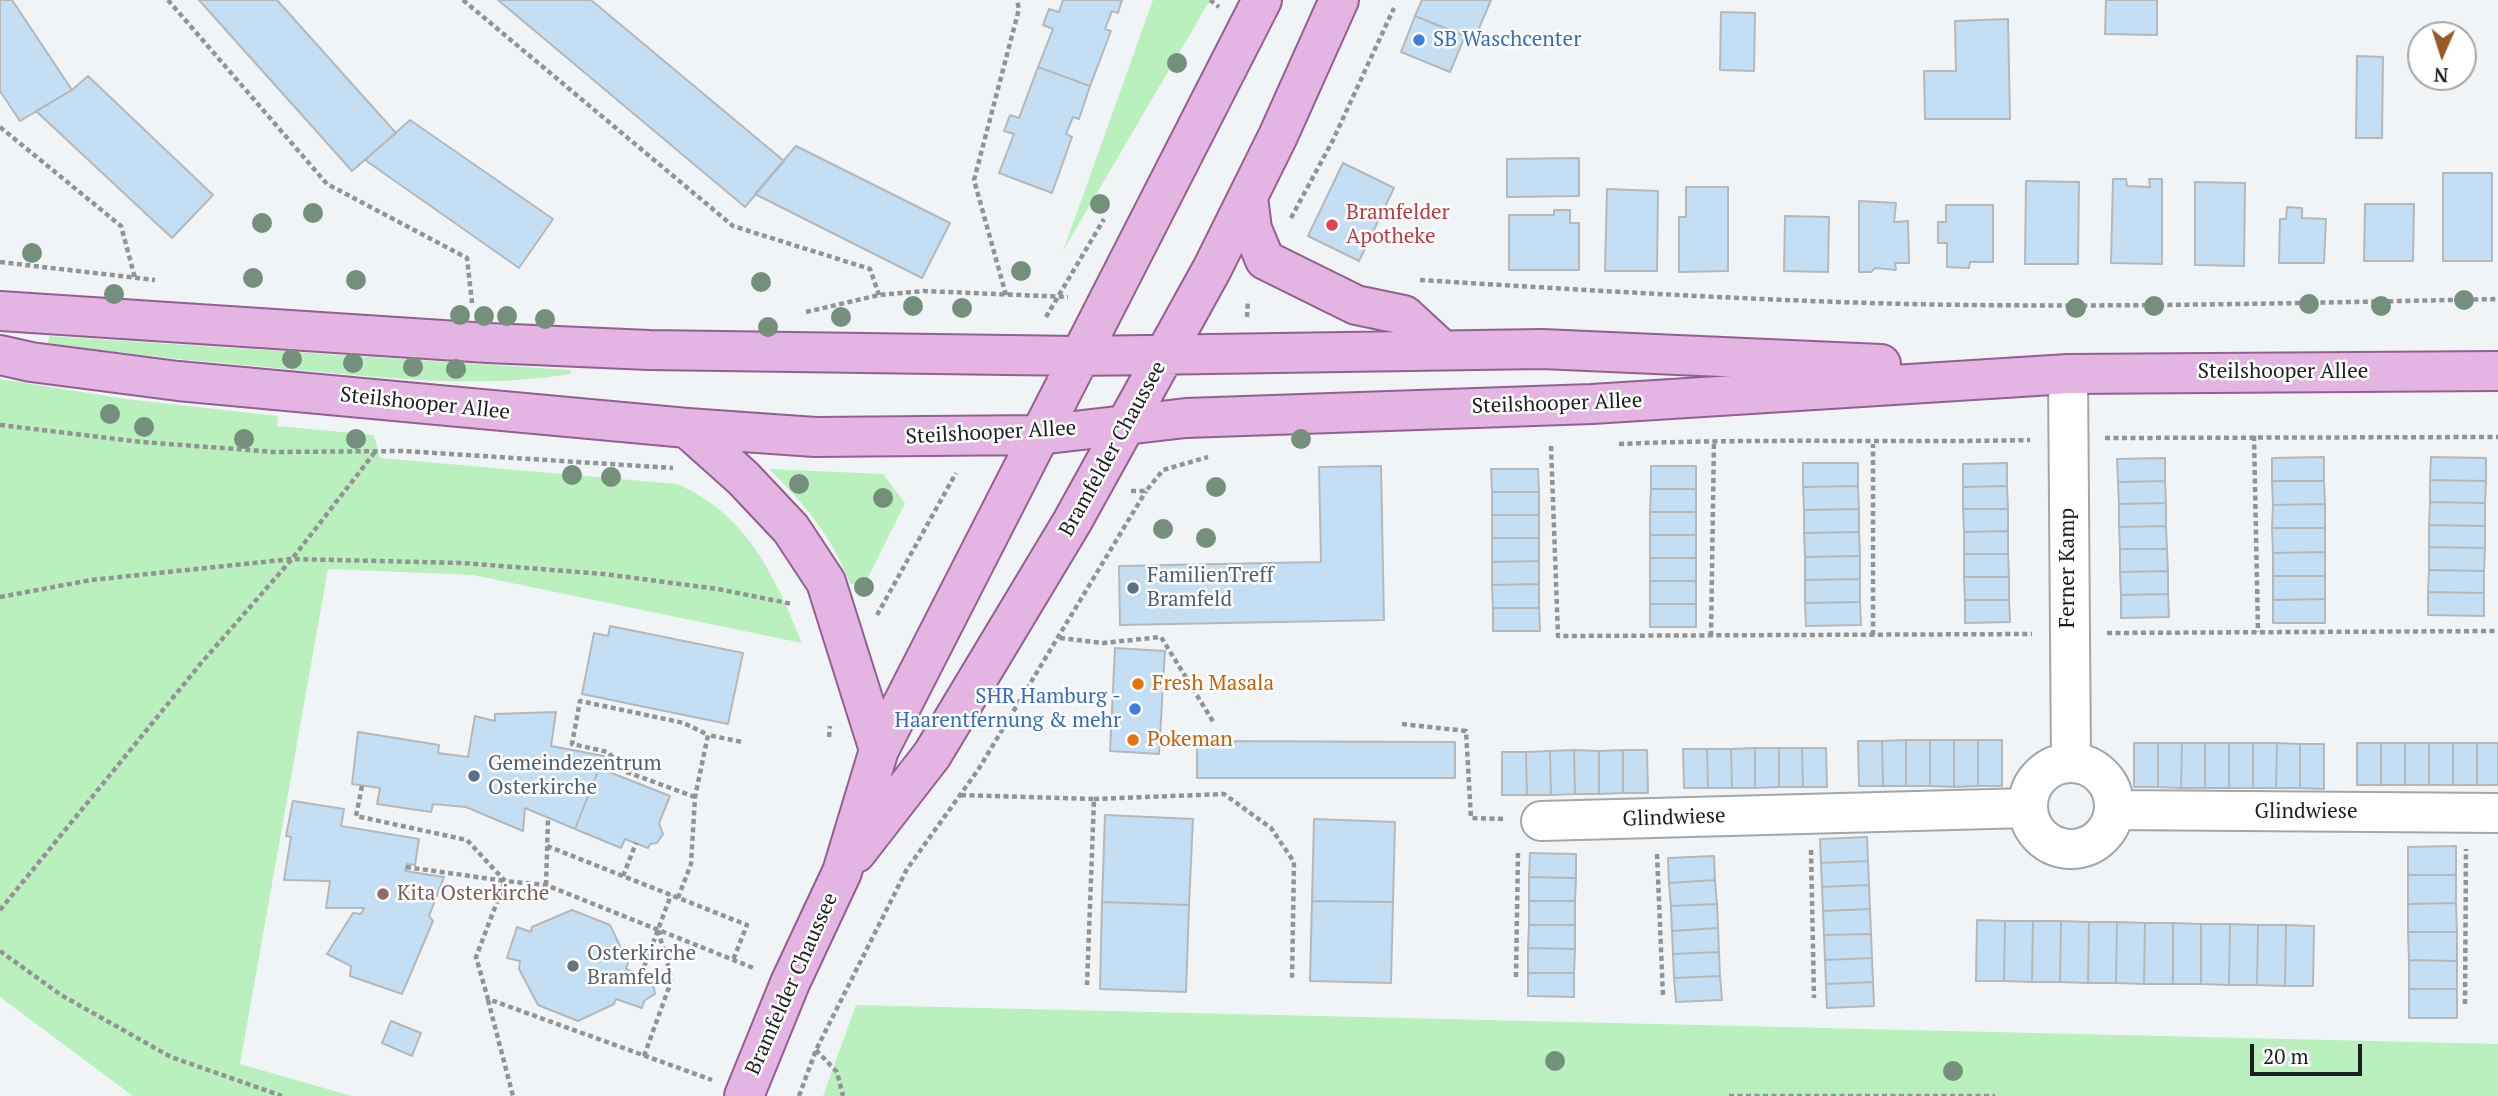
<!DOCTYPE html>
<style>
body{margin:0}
#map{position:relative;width:2498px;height:1096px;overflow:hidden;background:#f1f4f7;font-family:"PT Serif",serif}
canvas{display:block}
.north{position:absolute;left:2407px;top:21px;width:70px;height:70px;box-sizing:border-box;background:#fff;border:2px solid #a5a5a5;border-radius:50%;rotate:183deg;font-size:19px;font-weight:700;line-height:28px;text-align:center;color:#1d1e1f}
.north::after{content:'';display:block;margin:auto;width:24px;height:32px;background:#9b5827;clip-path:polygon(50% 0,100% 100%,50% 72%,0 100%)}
.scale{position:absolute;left:2250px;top:1044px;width:112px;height:32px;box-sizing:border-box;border:4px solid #1d1e1f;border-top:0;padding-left:9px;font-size:21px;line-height:24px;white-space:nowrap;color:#1d1e1f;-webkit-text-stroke:5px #fff;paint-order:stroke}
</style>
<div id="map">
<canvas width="2498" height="1096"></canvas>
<div class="north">N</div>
<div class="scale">20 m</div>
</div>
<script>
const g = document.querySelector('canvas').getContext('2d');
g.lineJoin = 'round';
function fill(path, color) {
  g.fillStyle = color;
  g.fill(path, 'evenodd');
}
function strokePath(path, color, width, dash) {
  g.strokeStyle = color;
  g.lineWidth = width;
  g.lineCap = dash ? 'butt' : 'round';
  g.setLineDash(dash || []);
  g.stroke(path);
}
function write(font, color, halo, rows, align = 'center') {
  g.font = font + ' "PT Serif",serif';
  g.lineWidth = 5;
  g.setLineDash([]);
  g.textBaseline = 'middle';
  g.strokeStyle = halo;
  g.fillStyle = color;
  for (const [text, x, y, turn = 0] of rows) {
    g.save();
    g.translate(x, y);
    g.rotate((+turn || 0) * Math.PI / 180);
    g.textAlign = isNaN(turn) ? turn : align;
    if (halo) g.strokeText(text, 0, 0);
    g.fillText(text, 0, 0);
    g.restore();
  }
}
const green = new Path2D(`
 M1153,0H1210L1063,251Z
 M49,336L571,370V374C482,388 398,379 309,371C222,363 135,356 48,343Z
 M0,379L126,399L278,416L277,426L374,435L380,458L677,484C748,515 774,575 802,643L473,575L328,569L240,1064L352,1096H133L0,997Z
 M769,469L883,474L905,503L864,586L850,584C834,539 803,502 769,469Z
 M856,1005L2498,1044V1096H823Z`);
const building = new Path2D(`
 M0,0H12L72,90L20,121L0,91Z
 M199,0H277L396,133L352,171Z
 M498,0H591L784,161L745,207Z
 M1063,0H1122L1118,13L1112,11L1105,29L1111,31L1090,86L1038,67L1053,29L1043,25L1049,9L1059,12Z
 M1422,0H1491L1474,40L1415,16Z
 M2106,0H2157V35L2105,34Z
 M1721,12L1755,13L1754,71L1720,70Z
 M1415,16L1465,36L1450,72L1401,52Z
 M2008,19L2010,119H1925L1924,71H1956L1955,21Z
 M2357,56L2383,57L2382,138H2356Z
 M1038,67L1090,86L1079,119L1073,117L1066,134L1072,137L1052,193L999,173L1014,134L1004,131L1010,115L1019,118Z
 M88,76L213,195L172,238L36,111L72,90Z
 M410,120L553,219L519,268L365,160Z
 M796,146L950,223L922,278L755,194Z
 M1579,158V196L1507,197V159Z
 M1343,163L1394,188L1359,261L1308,236Z
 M2443,173H2492V261H2443Z
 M2113,179H2126L2127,186L2150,187L2149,179H2162V264L2111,263Z
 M2026,181L2079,182L2078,264H2025Z
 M2195,182L2245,183L2244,266L2195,265Z
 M1686,187H1728V271L1679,272V217H1686Z
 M1607,189L1658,191L1657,271H1605Z
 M1859,201L1896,203L1894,222L1908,221L1909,263H1895L1896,270L1875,268L1871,272H1859Z
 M2365,204H2414L2413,261H2364Z
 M1946,205H1993V262H1970L1969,268L1947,267V243H1938V222H1946Z
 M2287,207L2302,208V218L2326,219L2324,263H2279L2280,219H2286Z
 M1554,210H1570V223H1579V270H1509V215H1554Z
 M1785,216L1829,217L1828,272L1784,271Z
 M2324,457V481H2272V458Z
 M2431,457L2486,458V481L2430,480Z
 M2165,458V481L2118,482L2117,459Z
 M1803,463H1858V486L1803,487Z
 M2007,463V486L1963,487V464Z
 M1381,466L1384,620L1120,625L1119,566L1321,562L1319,467Z
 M1651,466H1696V489H1651Z
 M1491,469H1538L1539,492H1492Z
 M2430,480L2486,481L2485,503L2430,502Z
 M2165,481L2166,503L2119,504L2118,482Z
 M2272,481H2324L2325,504L2273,505Z
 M1858,486L1859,509L1804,510L1803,487Z
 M2007,486L2008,509H1963V487Z
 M1651,489H1696V512H1650Z
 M1492,492H1539V515H1492Z
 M2430,502L2485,503V526L2429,525Z
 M2166,503V526L2119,527V504Z
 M2325,504V528H2272L2273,505Z
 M1859,509V532L1804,533V510Z
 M1963,509H2008V531L1964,532Z
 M1650,512H1696V535H1650Z
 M1492,515H1539V538H1492Z
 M2429,525L2485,526V548L2429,547Z
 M2166,526L2167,549H2120L2119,527Z
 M2272,528H2325V552L2273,553Z
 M2008,531V554H1964V532Z
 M1859,532L1860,556L1805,557L1804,533Z
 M1650,535H1696V558H1650Z
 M1492,538H1539V561L1492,562Z
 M2429,547L2485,548L2484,571L2429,570Z
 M2120,549H2167L2168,571L2120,572Z
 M2325,552V576H2273V553Z
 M1964,554H2008L2009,577H1964Z
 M1860,556V579L1805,580V557Z
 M1650,558H1696V581H1650Z
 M1539,561V584L1492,585V562Z
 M2429,570L2484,571V593L2428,592Z
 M2168,571V594L2121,595L2120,572Z
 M2273,576H2325V599L2273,600Z
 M1964,577H2009V600H1965Z
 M1860,579V602L1805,603V580Z
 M1650,581H1696V604H1650Z
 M1539,584V608H1493L1492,585Z
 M2428,592L2484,593V616L2428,615Z
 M2168,594L2169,617L2121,618V595Z
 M2325,599V623H2273V600Z
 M1965,600H2009L2010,622L1965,623Z
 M1860,602L1861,625L1806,626L1805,603Z
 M1650,604H1696V627H1650Z
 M1493,608H1539L1540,631H1493Z
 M610,626L743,653L728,724L582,694L594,633L608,636Z
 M1115,648L1165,651L1159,754L1110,751Z
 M556,712L551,746L604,756L575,829L525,808L523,831L466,807L433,804L431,812L377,804L380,788L352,784L358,732L439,745L438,753L468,757L475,716L495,721V714Z
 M1906,740H1930V786H1906Z
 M1906,740V786H1883L1882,741Z
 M1930,740H1954V787L1930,786Z
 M1954,740H1978V786L1954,787Z
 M1978,740H2002V786H1978Z
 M1197,741L1455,742V778H1197Z
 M1858,741H1882L1883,786H1859Z
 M2134,743H2158V787H2134Z
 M2158,743H2182L2181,788L2158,787Z
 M2182,743H2205V788H2181Z
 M2205,743H2229V788H2205Z
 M2229,743H2253V788H2229Z
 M2253,743H2277L2276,788H2253Z
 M2277,743L2300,744V788H2276Z
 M2357,743H2381V785H2357Z
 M2381,743H2405V785H2381Z
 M2405,743H2429V785H2405Z
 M2429,743H2453V785H2429Z
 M2453,743H2477V785H2453Z
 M2477,743H2498V785H2477Z
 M2300,744H2324V789L2300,788Z
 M1755,748H1779V787L1755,788Z
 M1755,748V788H1732L1731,749Z
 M1779,748H1802L1803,787H1779Z
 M1802,748H1826L1827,787H1803Z
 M1683,749H1707L1708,788H1684Z
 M1707,749H1731L1732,788H1708Z
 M1574,750L1599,751V794H1575Z
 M1574,750L1575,794L1551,795L1550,751Z
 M1623,750H1647L1648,793H1623Z
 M1623,750V793L1599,794V751Z
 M1550,751L1551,795H1527L1526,752Z
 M1502,752H1526L1527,795H1502Z
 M599,768L670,796L659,823L663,834L657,843L650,844L648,848L625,839L621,848L575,829Z
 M293,801L344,809L341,826L419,839L415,865L407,864L405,871L444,877L429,916L433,921L402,994L350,976L351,966L327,954L353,913L361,914L364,908H326L330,881L284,880L291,837L286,836Z
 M1105,815L1193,819L1189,905L1102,902Z
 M1314,819L1395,822L1393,902L1312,901Z
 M1867,837L1868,861L1821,863L1820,839Z
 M2456,846V875H2408V847Z
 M1530,853L1576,854V878L1529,877Z
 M1714,856L1715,880L1669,883L1668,858Z
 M1868,861L1869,885L1822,887L1821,863Z
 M2408,875H2456V903L2408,904Z
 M1529,877L1576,878L1575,901H1529Z
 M1715,880L1717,904L1671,906L1669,883Z
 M1869,885L1870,909L1823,911L1822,887Z
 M1312,901L1393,902L1391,983L1310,981Z
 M1529,901H1575V925H1529Z
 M1102,902L1189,905L1186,992L1100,989Z
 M2456,903L2457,932H2408V904Z
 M1717,904L1718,928L1672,931L1671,906Z
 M1870,909L1871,934L1824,935L1823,911Z
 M572,910L610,925L628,963L626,969L652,979L655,994L644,1001L642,1008L616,999L614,1004L578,1021L538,1005L519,969L520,961L507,958L517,927L531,932L532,927Z
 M1977,920L2005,921L2004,981H1976Z
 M2005,921H2033L2032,982L2004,981Z
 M2033,921H2061L2060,982H2032Z
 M2061,921L2089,922L2088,983L2060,982Z
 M2089,922H2117L2116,983H2088Z
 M2117,922L2145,923L2144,984L2116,983Z
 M2145,923H2173V984H2144Z
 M2173,923L2201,924V984H2173Z
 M2201,924H2230L2229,985L2201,984Z
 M2230,924L2258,925L2257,985H2229Z
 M1529,925H1575V949L1528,948Z
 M2258,925H2286L2285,986L2257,985Z
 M2286,925L2314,926L2313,986H2285Z
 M1718,928L1719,952L1673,954L1672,931Z
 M2408,932H2457V961L2409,960Z
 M1871,934L1872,958L1825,960L1824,935Z
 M1528,948L1575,949L1574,973H1528Z
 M1719,952L1720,976L1674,978L1673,954Z
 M1872,958L1873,982L1826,984L1825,960Z
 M2409,960L2457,961V989H2409Z
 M1528,973H1574V997L1528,996Z
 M1720,976L1722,1000L1676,1002L1674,978Z
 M1873,982L1874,1006L1827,1008L1826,984Z
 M2409,989H2457V1018H2409Z
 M391,1021L421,1033L412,1056L382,1043Z`);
const path = new Path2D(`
 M168,0L327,184L467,258L472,303
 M463,0L733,226L870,269L879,295
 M1210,0L1219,7
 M0,127L121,226L135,278
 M1291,218L1333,140L1394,8
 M0,262L155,280
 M1420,280C1583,290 1745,300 1907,304C2104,308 2301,303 2498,299
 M1006,295L974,180L1019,9L1017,0
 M806,312L879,295L924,291L1068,297
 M1046,317L1104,219
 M1247,317L1248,300
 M0,425L142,442L275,452L403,451L673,468
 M2254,436L2258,632
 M2105,438L2498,437
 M1619,444C1756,438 1893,443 2030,440
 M1551,446L1558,636L2032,634
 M1131,491H1146L1163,470L1208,457
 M0,597L91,580L292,559L463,563L604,574L718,589L792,604
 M877,615L956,473
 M2107,633L2498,631
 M1873,635V444
 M1711,636L1714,440
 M1060,638L1103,643L1161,637L1214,723
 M1402,724L1466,731L1471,818L1505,819
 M829,737L830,726
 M362,786L356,816L467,840L505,881L546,885L756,969
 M961,795L1094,799L1087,985
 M695,797L624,771L608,752L572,744L580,701L684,723L708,735
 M1094,799L1224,794L1271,828L1294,862L1292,981
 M547,846L747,925L733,960
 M1811,850L1814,998
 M1657,854L1663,996
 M406,867L505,881L476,957L488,999L712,1080
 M623,876L636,843
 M546,885L548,818
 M678,898L691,864L695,797L708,735L742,742
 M0,910L202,662L292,559L375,452
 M0,951L61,995L171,1057L282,1096
 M641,975L671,895
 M1516,977L1518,852
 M488,1000L513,1096
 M2465,1004L2466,849
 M816,1050L837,1072L843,1096
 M644,1056L672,979L658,930
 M799,1096L816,1050L907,869L978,770L1146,491
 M1729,1096H1995`);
const minor = new Path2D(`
 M2068,374L2071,763
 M2028 806a43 43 0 1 1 86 0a43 43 0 1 1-86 0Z
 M2114,810L2498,813
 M1541,821L2028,808`);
const major = new Path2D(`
 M1248,197L1252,229L1265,260L1356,305L1404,315L1442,350
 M0,311L488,343L649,350L1079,356L1542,349L1881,364
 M0,355L31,362L178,381L687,428L815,437L1039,435L1186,418L1592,404L2068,374L2498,371
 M687,428L743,478L791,529L826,582L879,750
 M856,853L932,755L1072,522L1212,269L1278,136L1339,0
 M744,1096L790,983L842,872L879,750L1262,0`);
const trees = [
 [1177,63],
 [1100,204],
 [313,213],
 [262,223],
 [32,253],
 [1021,271],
 [253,278],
 [356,280],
 [761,282],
 [114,294],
 [2464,300],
 [2309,304],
 [913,306],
 [2154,306],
 [2381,306],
 [962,308],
 [2076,308],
 [460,315],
 [484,316],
 [507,316],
 [841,317],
 [545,319],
 [768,327],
 [292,359],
 [353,363],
 [413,367],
 [456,369],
 [110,414],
 [144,427],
 [244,439],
 [356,439],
 [1301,439],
 [572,475],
 [611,477],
 [799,484],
 [1216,487],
 [883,498],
 [1163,529],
 [1206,538],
 [864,587],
 [1555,1061],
 [1953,1071]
];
const markers = [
 [1419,40,7,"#3f7fe0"],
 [1332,225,7,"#e0444e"],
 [1133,588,7,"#5c6f8a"],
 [1138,684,7,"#e8710a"],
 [1135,709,7,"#3f7fe0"],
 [1133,740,7,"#e8710a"],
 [474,776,7,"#5c6f8a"],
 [383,894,7,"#8d6e63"],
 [573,966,7,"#6b7280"]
];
const shopNames = [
 ["SB Waschcenter",1433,40],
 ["SHR Hamburg -",1121,697,"right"],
 ["Haarentfernung & mehr",1121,721,"right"]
];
const healthNames = [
 ["Bramfelder",1346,213],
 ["Apotheke",1346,237]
];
const streetNames = [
 ["Steilshooper Allee",2283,372],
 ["Steilshooper Allee",425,404,6],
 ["Steilshooper Allee",1557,404,-2],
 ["Steilshooper Allee",991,433,-3],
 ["Bramfelder Chaussee",1113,449,-61],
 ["Ferner Kamp",2068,568,-90],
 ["Glindwiese",2306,812],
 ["Glindwiese",1674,818,-2],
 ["Bramfelder Chaussee",792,984,-66]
];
const serviceNames = [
 ["FamilienTreff",1147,576],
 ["Bramfeld",1147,600],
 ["Gemeindezentrum",488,764],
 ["Osterkirche",488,788]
];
const foodNames = [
 ["Fresh Masala",1152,684],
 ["Pokeman",1147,740]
];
const educationNames = [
 ["Kita Osterkirche",397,894]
];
const worshipNames = [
 ["Osterkirche",587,954],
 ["Bramfeld",587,978]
];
fill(green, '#b9f0be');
fill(building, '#c4dff3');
strokePath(building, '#b5b8bb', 2);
strokePath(minor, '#a3a6a8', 42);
strokePath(major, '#935f91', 42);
strokePath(path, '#919395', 4.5, [5, 3.5]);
strokePath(minor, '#fff', 38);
strokePath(major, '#e4b4e2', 38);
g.fillStyle = '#758f7d';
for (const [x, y] of trees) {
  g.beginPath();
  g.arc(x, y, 10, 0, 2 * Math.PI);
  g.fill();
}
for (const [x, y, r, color] of markers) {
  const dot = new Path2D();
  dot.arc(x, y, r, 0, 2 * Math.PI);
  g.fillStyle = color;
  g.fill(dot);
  strokePath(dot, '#fff', 2.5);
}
write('21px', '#366cbe', '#fff', shopNames, 'left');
write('21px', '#be3a42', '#fff', healthNames, 'left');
write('21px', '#1d1e1f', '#fff', streetNames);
write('21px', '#4e5e75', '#fff', serviceNames, 'left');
write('21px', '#c56008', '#fff', foodNames, 'left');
write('21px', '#785e54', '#fff', educationNames, 'left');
write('21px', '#5b616d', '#fff', worshipNames, 'left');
</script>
